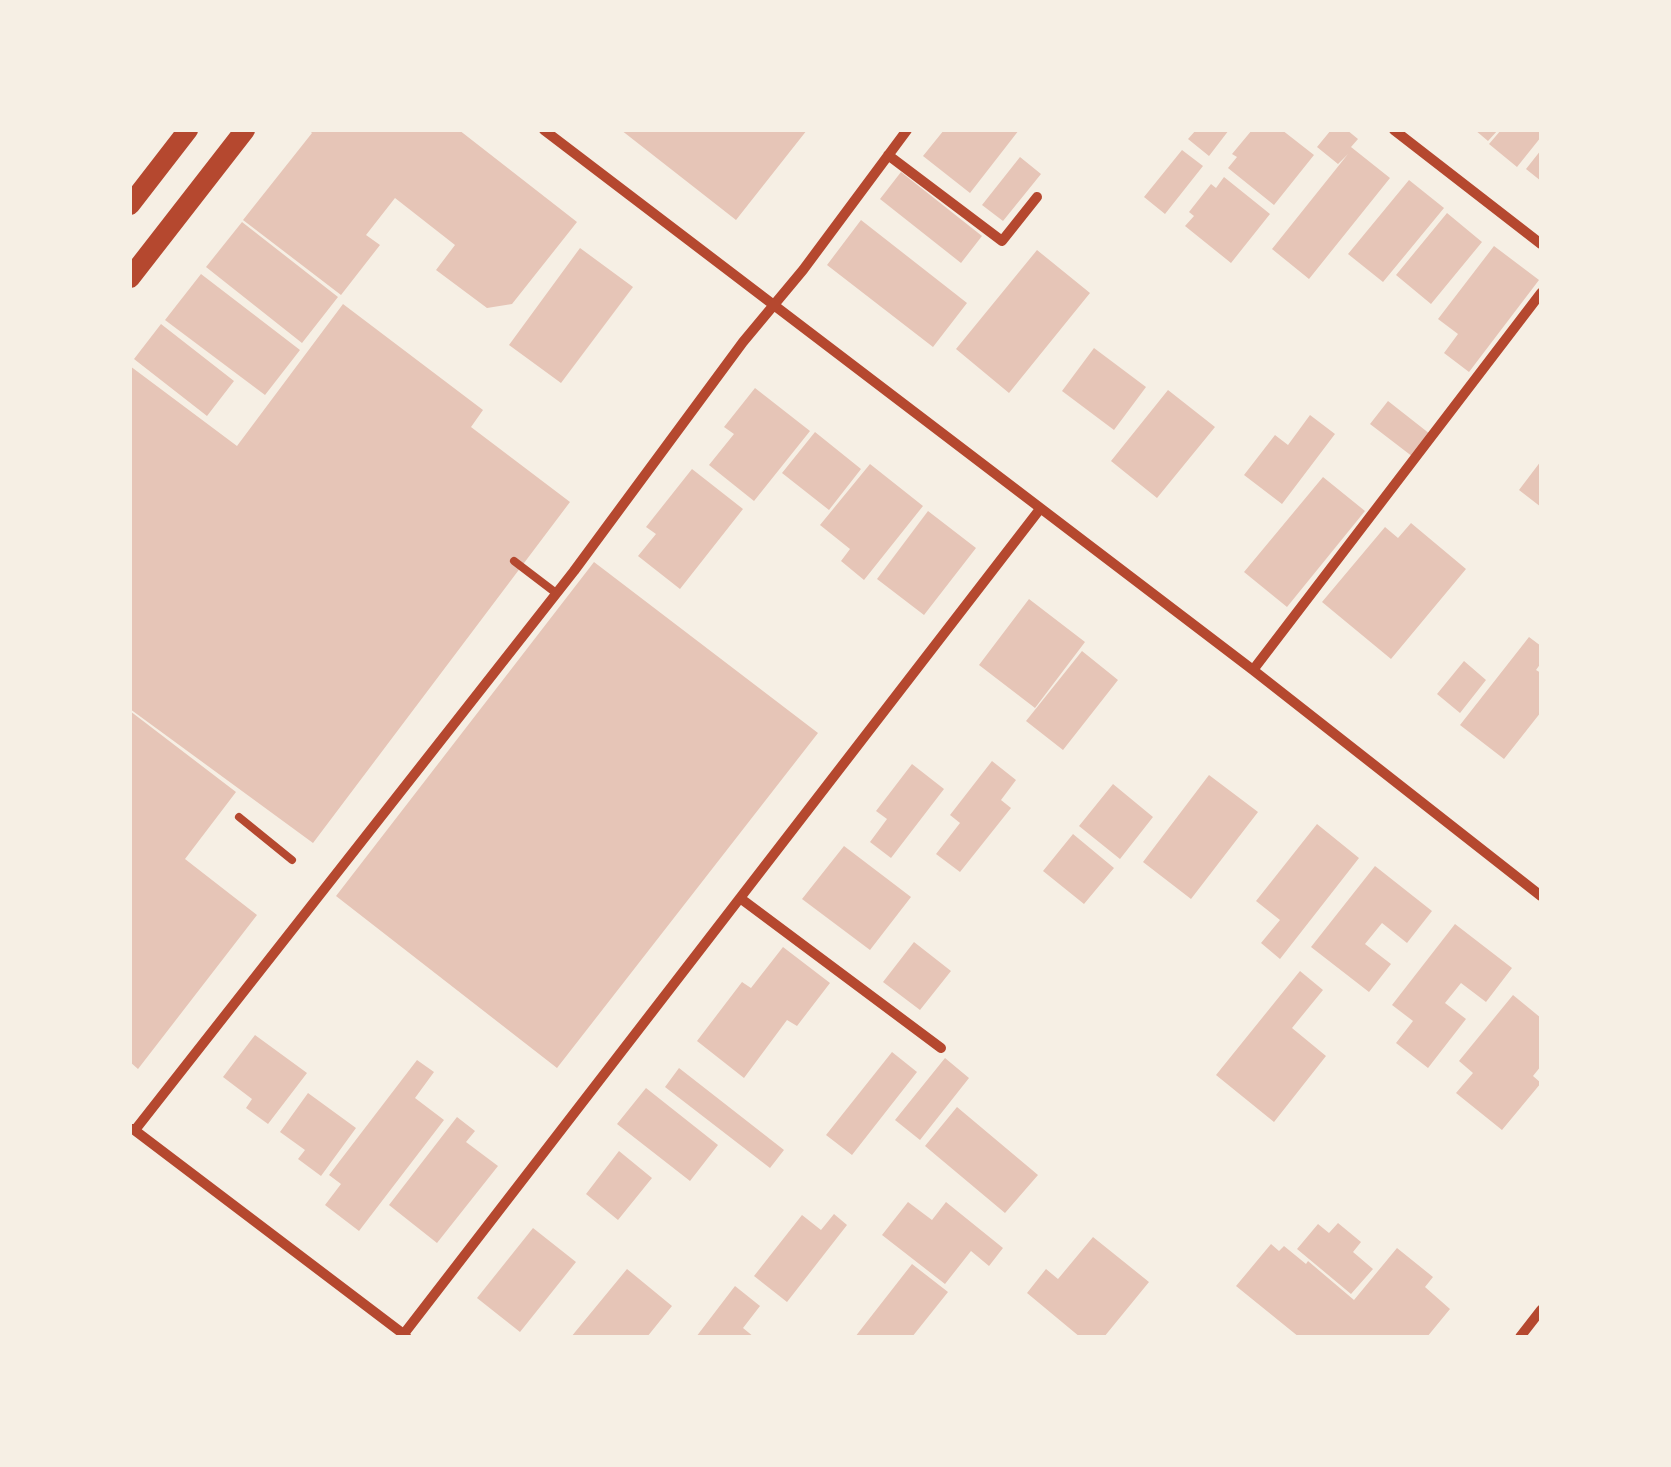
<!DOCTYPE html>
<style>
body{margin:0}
#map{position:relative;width:1671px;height:1467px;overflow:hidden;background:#f6efe4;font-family:Manrope,sans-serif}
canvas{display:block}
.frame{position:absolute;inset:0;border:132px solid #f6efe4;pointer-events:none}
</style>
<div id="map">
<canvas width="1671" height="1467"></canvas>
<div class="frame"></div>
</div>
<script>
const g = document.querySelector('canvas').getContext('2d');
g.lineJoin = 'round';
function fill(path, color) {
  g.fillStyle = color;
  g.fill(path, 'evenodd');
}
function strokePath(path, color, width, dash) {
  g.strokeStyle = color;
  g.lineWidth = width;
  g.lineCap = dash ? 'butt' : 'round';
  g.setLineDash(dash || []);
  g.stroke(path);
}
const building = new Path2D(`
 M309,130H459L577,222L512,304L487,308L436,270L455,245L395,198L366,235L380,245L341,295L243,220L312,133Z
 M621,130H807L736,220Z
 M944,130H1019L970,193L923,156Z
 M1196,130H1229L1209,156L1188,139Z
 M1252,130H1282L1314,155L1274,205L1228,168L1237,157L1232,154Z
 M1331,130H1347L1358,139L1351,147L1390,178L1309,279L1272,249L1348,154L1338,164L1317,147Z
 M1475,130H1498L1488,141Z
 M1501,130H1541V137L1517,167L1489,144Z
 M1182,150L1203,166L1165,214L1144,197Z
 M1541,150V181L1526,169Z
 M1020,157L1041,174L1003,221L982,205Z
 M901,172L982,236L961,263L880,199Z
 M1224,177L1270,214L1231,263L1185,226L1194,216L1189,212L1211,184L1216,188Z
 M1409,180L1444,208L1383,282L1348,254Z
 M1447,213L1482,242L1431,304L1396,275Z
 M861,220L967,303L933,347L827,265Z
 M242,222L338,297L302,343L206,267Z
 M1494,246L1539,280L1469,372L1444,353L1458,334L1438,319Z
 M580,248L633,287L561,383L509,345Z
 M1037,250L1090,293L1009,393L956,349Z
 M201,274L300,350L265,395L165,320Z
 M343,304L483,410L471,427L570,502L313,843L130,709V366L237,446Z
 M161,324L234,381L207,416L134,359Z
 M1094,348L1146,387L1114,430L1062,391Z
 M755,388L810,431L754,501L709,465L734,434L724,427Z
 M1168,390L1215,427L1157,498L1111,461Z
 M1388,401L1430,434L1413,457L1370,424Z
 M1310,415L1335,434L1282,504L1244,475L1275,435L1288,445Z
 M815,432L861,469L829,510L782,473Z
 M1541,461V507L1519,490Z
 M870,464L923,506L864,580L841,561L850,549L820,525Z
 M692,469L743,509L680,589L638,556L656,534L646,527Z
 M1323,477L1365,511L1287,607L1244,572Z
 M928,511L976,548L924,615L877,579Z
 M1411,523L1466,569L1391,659L1322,602L1385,527L1398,538Z
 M594,562L818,733L557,1068L336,896Z
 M1029,599L1085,642L1035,708L979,665Z
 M1529,637L1541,646V663L1536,670L1541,673V712L1504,759L1460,725Z
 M1082,651L1118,680L1063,750L1026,721Z
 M1464,661L1486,680L1460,713L1437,694Z
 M130,711L236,792L185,859L257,915L138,1069L130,1062Z
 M992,761L1016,780L1001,800L1011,808L960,872L936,854L960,823L950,815Z
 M912,764L944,789L891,858L870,842L887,819L876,811Z
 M1209,775L1258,812L1191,899L1143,862Z
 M1113,784L1153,817L1120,859L1079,826Z
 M1317,824L1359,858L1280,959L1261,943L1280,920L1256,901Z
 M1073,834L1114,868L1084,904L1043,871Z
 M844,846L911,897L870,950L802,899Z
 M1375,866L1432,911L1407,943L1382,923L1365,944L1391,964L1369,992L1311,947Z
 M1455,924L1512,968L1486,1002L1461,983L1445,1003L1466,1019L1428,1068L1396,1043L1413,1021L1392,1005Z
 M914,942L951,971L920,1010L883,982Z
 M783,947L830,983L797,1026L787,1020L744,1078L697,1041L742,982L751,988Z
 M1300,971L1323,990L1292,1028L1326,1056L1274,1122L1216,1075Z
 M1513,995L1541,1018V1066L1533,1076L1541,1083L1502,1130L1456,1093L1473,1073L1459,1061Z
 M255,1035L307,1073L268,1124L246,1108L252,1099L223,1077Z
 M892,1052L917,1072L852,1155L826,1135Z
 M945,1058L969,1078L920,1140L895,1120Z
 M417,1060L434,1072L415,1098L444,1120L359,1231L325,1205L341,1184L329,1175Z
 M679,1068L784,1150L770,1168L665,1087Z
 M646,1088L718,1145L690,1181L617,1124Z
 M308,1093L356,1128L321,1176L298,1159L305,1150L280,1132Z
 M957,1107L1038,1175L1005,1213L925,1146Z
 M457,1117L475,1131L466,1142L498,1166L437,1243L389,1205Z
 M619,1151L652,1178L618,1220L586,1194Z
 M908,1202L932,1220L946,1202L1003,1248L989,1266L971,1251L945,1284L882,1235Z
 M834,1214L847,1225L787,1302L754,1276L802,1215L821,1230Z
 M1338,1223L1361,1242L1353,1252L1373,1269L1351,1294L1297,1249L1318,1224L1329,1233Z
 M533,1228L576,1262L520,1332L477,1298Z
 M1093,1237L1149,1282L1104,1337H1080L1027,1293L1046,1269L1058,1279Z
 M1271,1244L1279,1251L1284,1246L1306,1264L1308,1261L1354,1300L1397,1248L1433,1277L1425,1287L1450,1309L1427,1337H1299L1236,1286Z
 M912,1264L948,1292L912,1337H855Z
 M627,1269L672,1306L647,1337H571Z
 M735,1286L760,1306L743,1328L754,1337H696Z`);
const service = new Path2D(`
 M514,561L556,593
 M239,817L292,860`);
const minor = new Path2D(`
 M544,130L1253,670L1541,896
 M1394,130L1541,244
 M888,155L1002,241L1037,197
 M1253,670L1541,293
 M740,898L941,1048
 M133,1129L406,1336
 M135,1130L574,571L743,342L803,270L907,130
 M403,1335L1040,509
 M1520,1337L1541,1310`);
const secondary = new Path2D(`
 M130,205L188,130
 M130,278L245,130`);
fill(building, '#e6c5b7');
strokePath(service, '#b5482f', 8);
strokePath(minor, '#b5482f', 10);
strokePath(secondary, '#b5482f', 20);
</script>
